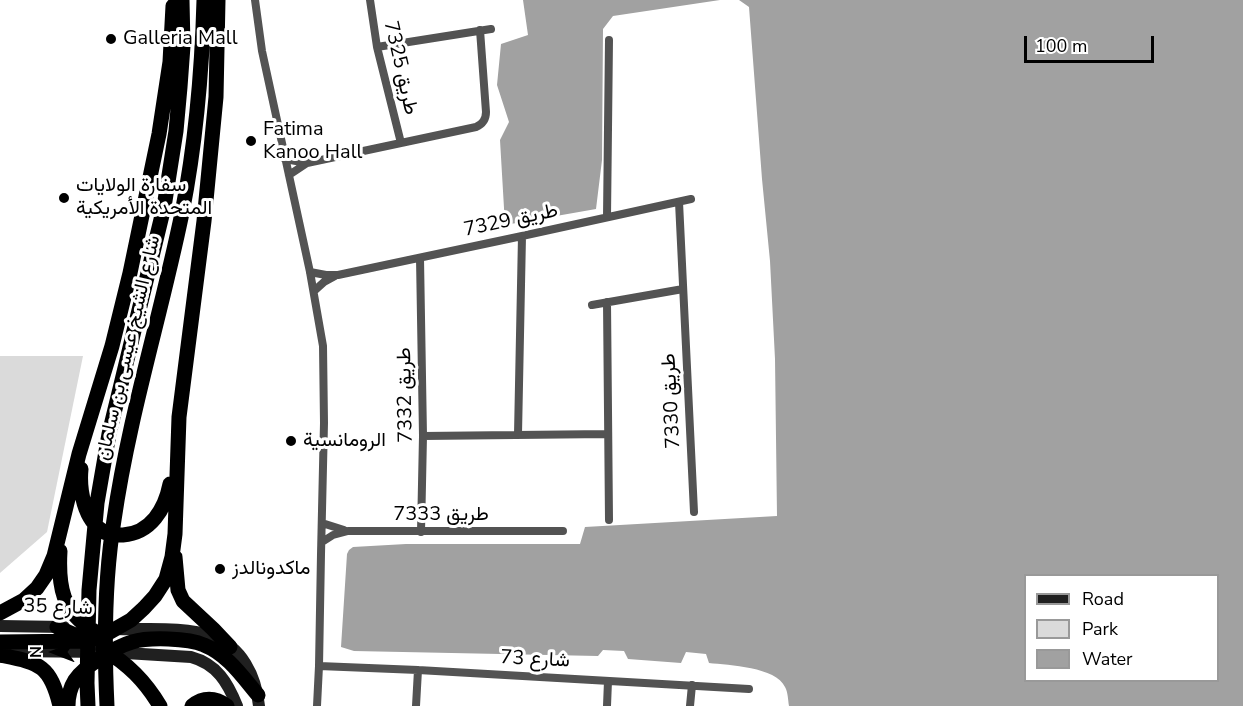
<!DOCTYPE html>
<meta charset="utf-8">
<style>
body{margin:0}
#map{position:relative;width:1243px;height:706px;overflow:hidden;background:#fff;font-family:"Nunito Sans",sans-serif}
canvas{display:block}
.legend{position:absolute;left:1024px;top:574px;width:195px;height:108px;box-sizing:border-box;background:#fff;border:2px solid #999;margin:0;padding:8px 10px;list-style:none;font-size:18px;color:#000}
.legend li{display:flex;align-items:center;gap:12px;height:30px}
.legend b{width:30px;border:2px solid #999}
.north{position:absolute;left:24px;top:622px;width:60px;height:60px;-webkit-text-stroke:4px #fff;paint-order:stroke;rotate:270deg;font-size:16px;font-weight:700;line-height:24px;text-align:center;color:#000}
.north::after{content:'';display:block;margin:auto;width:21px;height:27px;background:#000;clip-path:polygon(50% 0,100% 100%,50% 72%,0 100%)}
.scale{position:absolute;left:1024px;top:36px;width:130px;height:27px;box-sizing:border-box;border:3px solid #000;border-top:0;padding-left:8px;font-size:18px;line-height:21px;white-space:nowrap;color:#000;-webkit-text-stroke:4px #fff;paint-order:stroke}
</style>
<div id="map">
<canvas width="1243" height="706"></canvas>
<ul class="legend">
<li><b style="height:8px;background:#202020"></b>Road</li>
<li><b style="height:16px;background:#dadada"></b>Park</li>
<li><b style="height:16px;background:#a1a1a1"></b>Water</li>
</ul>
<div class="north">N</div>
<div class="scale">100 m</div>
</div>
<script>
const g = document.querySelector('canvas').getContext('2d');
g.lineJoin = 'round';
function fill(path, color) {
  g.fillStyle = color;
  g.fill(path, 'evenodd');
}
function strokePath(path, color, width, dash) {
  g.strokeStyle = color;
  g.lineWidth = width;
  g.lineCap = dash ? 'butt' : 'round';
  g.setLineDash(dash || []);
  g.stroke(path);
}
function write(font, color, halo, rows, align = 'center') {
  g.font = font + ' "Nunito Sans",Vazirmatn,sans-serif';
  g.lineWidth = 6;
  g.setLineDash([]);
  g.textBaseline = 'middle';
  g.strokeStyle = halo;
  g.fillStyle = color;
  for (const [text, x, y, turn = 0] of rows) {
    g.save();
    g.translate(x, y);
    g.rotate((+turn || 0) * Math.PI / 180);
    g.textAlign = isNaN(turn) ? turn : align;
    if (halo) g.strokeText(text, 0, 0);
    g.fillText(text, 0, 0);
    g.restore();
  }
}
const green = new Path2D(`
 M0,356H83L47,532L0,573Z`);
const water = new Path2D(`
 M523,0H720L613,16L603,29L602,160L596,209L505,225L500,140L509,122L497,85L501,44L528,35Z
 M739,0H1243V706H789C788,700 788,692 785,687C776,667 729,665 709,663L706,654L686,652L681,663L628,659L624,651L603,650L598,656L354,651L341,647L347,554L349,550L353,547L406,544H580L585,527L777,516L775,359L770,261L762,179L749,7ZM1026,576H1218V680H1026Z`);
const street = new Path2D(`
 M255,0L262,51L310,272L323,346L324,423L321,554L319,666L317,706
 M370,0L377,47L401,143
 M377,47L491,29
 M285,159L307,163
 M289,175L307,163L476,127C483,124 486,119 486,112L480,30
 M679,202L694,512
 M607,217L609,40
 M420,258L423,436L421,532
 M310,272L326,275H338L522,236L691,199
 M314,291L324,282L335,276
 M607,302L609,520
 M592,305L683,289
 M518,434L522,236
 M423,436L608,434
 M322,523L344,530
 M322,542L333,535L348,531H563
 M319,666L418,670L749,689
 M416,706L418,670
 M607,706L608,681
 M690,706L692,685`);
const secondary = new Path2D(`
 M0,626L64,627
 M114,629C143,630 185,626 212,636C242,647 256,676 259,706
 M4,651L109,652L191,657C217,664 228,683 237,706`);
const highway = new Path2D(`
 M81,469C79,490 84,520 104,532C110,535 116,535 123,535C151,533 165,509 170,484
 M60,551C58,586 62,612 94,631
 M175,557L178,590L183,601L213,629L230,647
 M0,613L24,600L37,588L46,575L54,556L79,454L112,346L130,273L159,134L170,62L173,6
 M57,627L82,638
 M0,642L88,641L103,636L131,620L144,608L155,596L166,579L172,557L175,534L179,417L204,221L216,97L218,0
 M103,649C128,664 145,681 160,706
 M0,655C39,663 50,664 60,706
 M68,706C68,697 70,688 75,680C85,666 115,647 132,642C149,637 188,638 204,645C227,654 242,676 258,695
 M88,706L87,683L89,590L97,503L109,434L164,207L176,131L180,87L183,46L182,0
 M107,706C104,644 104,581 114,520C129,416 161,315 182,213C196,142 202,72 204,0
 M192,706C203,697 215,697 227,706`);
const markers = [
 [111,39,6,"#000"],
 [251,141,6,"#000"],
 [64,198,6,"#000"],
 [291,441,6,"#000"],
 [220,569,6,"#000"]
];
const poiNames = [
 ["Galleria Mall",123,39],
 ["Fatima",263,130],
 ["Kanoo Hall",263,153],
 ["سفارة الولايات",76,186],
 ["المتحدة الأمريكية",76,209],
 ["الرومانسية",303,441],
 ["ماكدونالدز",232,569]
];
const streetNames = [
 ["طريق 7325",400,68,77],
 ["طريق 7329",511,221,-12],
 ["شارع الشيخ عيسى بن سلمان",129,348,-77],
 ["طريق 7332",406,395,-91],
 ["طريق 7330",672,401,-93],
 ["طريق 7333",441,515],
 ["شارع 35",58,608,2],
 ["شارع 73",535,660,3]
];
fill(green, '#dadada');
fill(water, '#a1a1a1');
strokePath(street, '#535353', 8);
strokePath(secondary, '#202020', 12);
strokePath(highway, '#000', 15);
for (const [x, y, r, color] of markers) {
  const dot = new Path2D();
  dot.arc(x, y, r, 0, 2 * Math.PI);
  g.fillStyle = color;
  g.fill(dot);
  strokePath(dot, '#fff', 2);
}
write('20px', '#000', '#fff', poiNames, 'left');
write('20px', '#000', '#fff', streetNames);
</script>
